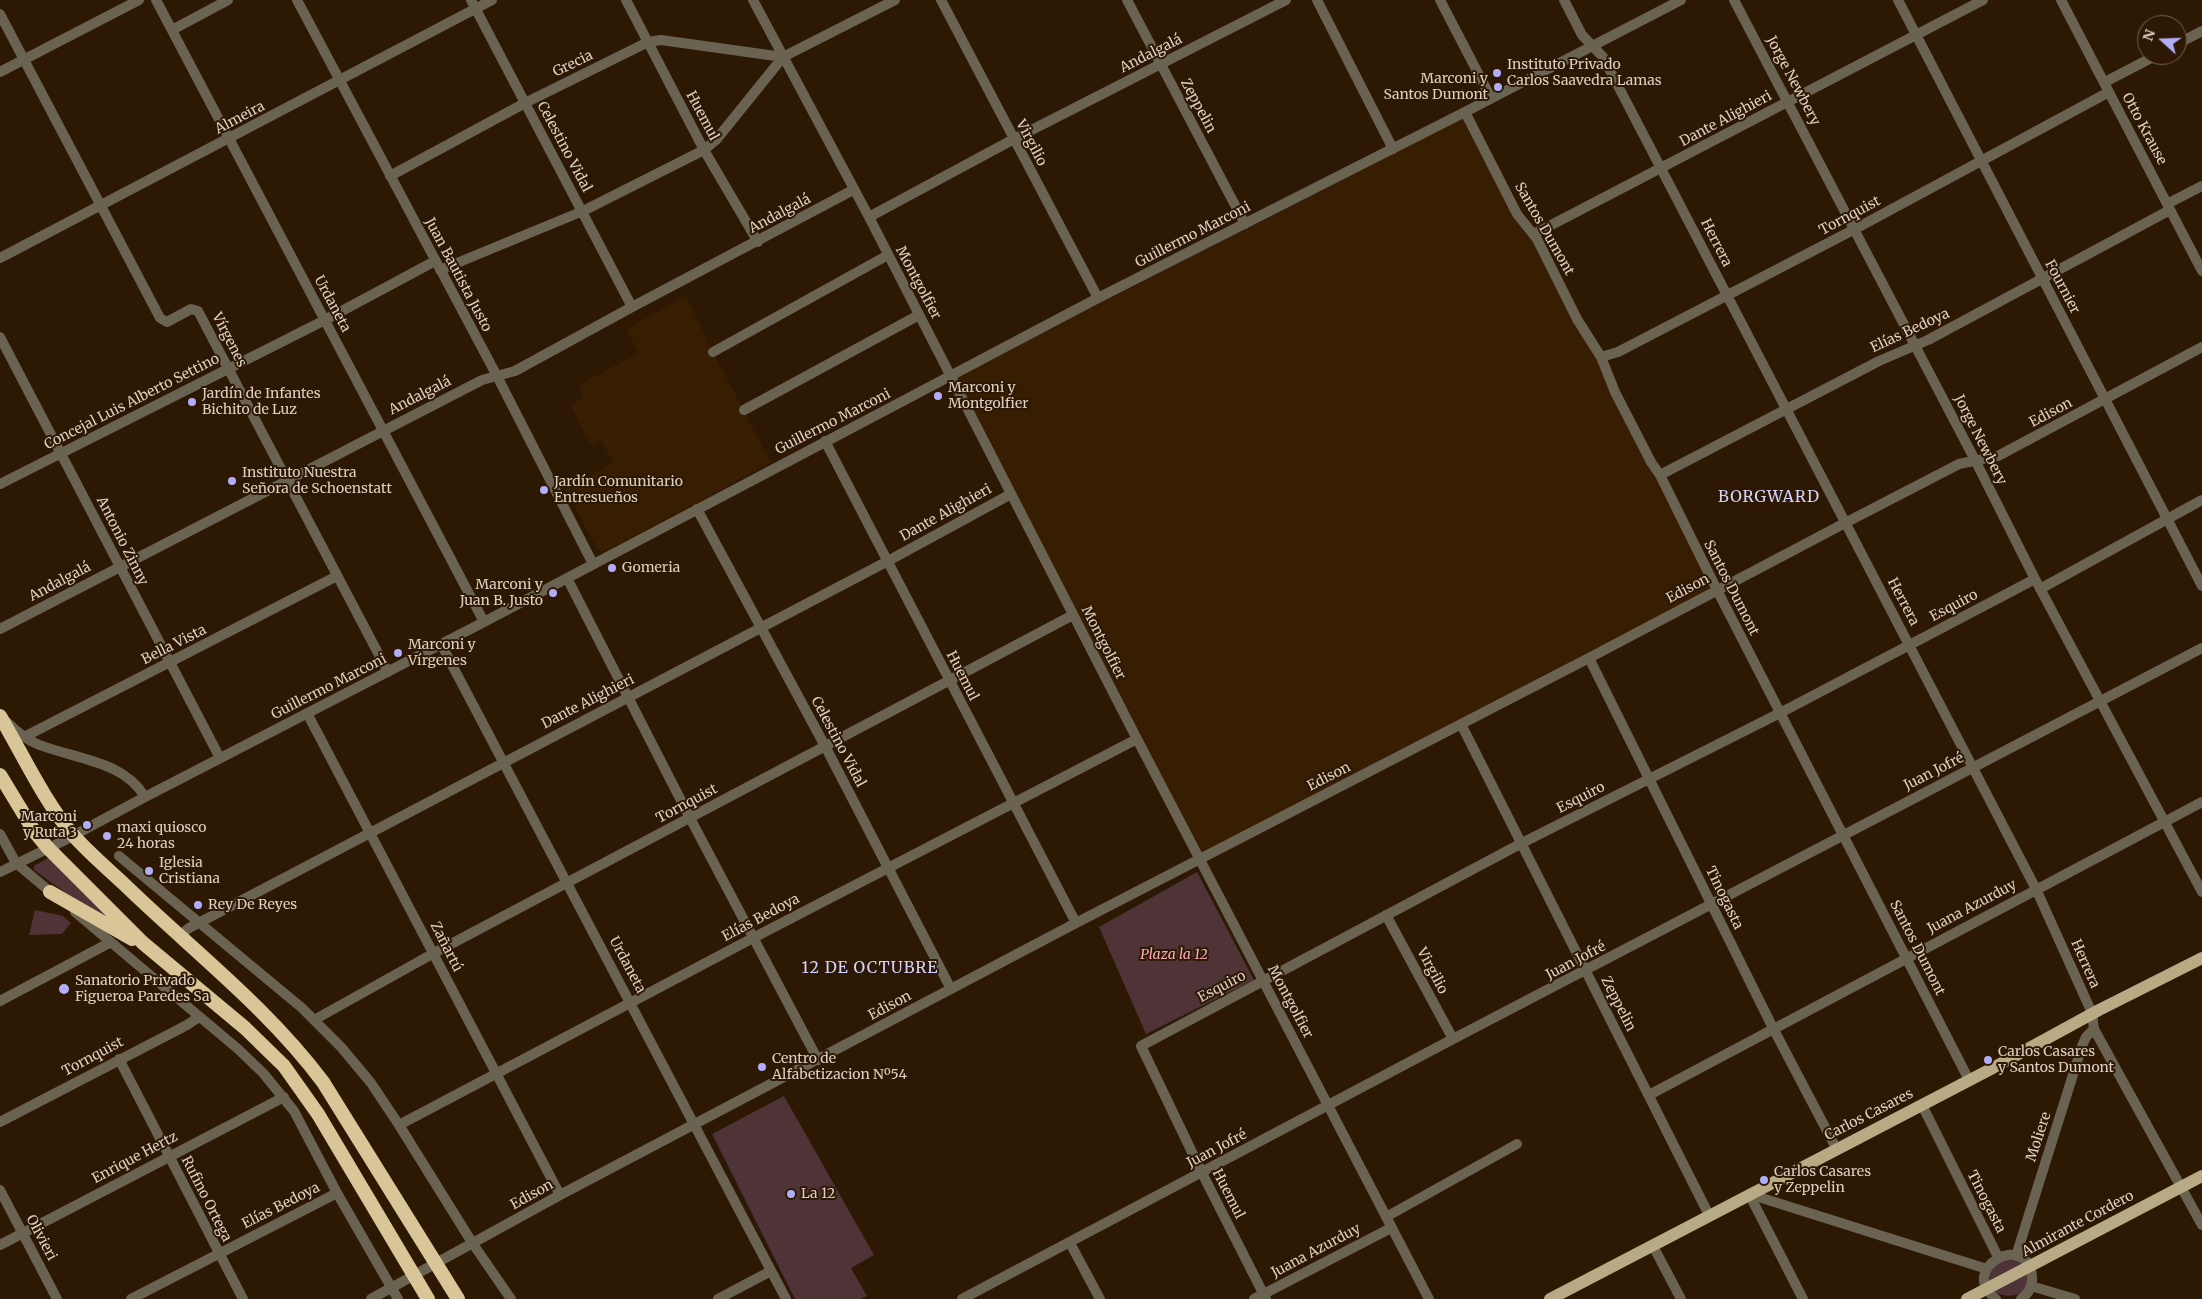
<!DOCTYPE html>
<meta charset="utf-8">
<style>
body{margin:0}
#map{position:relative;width:2202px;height:1299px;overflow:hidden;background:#2d1803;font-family:Merriweather,serif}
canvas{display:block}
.north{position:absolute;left:2137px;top:15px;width:50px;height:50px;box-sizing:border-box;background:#2d1803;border:1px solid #73614f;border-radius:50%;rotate:290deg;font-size:14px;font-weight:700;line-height:20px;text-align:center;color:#ddcfc2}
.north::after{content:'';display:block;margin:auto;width:18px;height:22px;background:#b2adf9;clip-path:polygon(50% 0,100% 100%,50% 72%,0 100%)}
</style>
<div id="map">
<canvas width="2202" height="1299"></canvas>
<div class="north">N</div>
</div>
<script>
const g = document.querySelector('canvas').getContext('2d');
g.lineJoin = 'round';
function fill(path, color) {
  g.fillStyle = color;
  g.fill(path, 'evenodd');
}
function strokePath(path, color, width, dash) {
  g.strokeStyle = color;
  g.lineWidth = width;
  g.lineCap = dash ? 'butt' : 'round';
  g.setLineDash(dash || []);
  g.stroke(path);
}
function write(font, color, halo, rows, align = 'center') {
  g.font = font + ' Merriweather,serif';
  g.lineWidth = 4;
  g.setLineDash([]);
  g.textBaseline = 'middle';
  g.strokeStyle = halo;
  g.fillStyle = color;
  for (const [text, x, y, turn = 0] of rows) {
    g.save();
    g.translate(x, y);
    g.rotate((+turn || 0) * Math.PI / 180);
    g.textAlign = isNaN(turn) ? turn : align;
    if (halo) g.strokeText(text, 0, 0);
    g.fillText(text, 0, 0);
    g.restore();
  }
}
const built = new Path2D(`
 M1465,112L1517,214L1534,234L1717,590L1200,860L951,376Z
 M686,296L713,352L771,463L604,552L598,550L565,489L613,463L601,440L591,445L570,405L584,397L578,385L639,353L626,329Z`);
const green = new Path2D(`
 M48,858L51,859L116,923L73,898L34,870V866Z
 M1197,872L1254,980L1146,1034L1099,927Z
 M35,910L63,916L71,923L62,934L29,935Z
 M784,1096L874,1255L851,1268L867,1296L860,1299H795L712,1134Z
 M2015,1258L2025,1266L1989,1285L1988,1271L1991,1265Z
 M2028,1270C2028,1274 2029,1279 2028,1282C2025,1299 2002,1299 1991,1289Z`);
const minor = new Path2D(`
 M156,0L484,622
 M297,0L497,376L593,564
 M471,0L632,307
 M626,0L704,150L758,242
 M753,0L869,217L1137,739L1429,1299
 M941,0L1098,298
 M1127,0L1245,224
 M1317,0L1393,149
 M1440,0L1491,98
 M1564,0L1582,35L1603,57L2036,889L2092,1013L2094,1029L2202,1225
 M1734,0L1975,460L2035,579L2202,892
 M1898,0L2202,586
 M2061,0L2202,271
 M0,14L160,318L167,322L191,309L198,311L388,672
 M172,30L228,0
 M2177,44L2202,31
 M0,72L139,0
 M2105,82L2157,55
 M1465,112L1517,214L1537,239L1577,319L1601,357L1615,392L1651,462L1660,475L1717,590L1969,1080
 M390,176L525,103L648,42L661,40L783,57
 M2167,204L2202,186
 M869,217L1014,139L1286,0
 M1534,234L1983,0
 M0,258L492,0
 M440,270L583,211L704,150L716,140L783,57L895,0
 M0,337L220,758
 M713,352L888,255
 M1601,357L1618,352L1855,229L2109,92
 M744,410L919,315
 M825,441L1076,923
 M1660,475L1879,361L1928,340L2170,210
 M0,484L325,320L435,261
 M697,509L825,746L951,989
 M567,578L690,818L818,1060
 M2040,589L2202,500
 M0,629L482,380L515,371L632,307L853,190
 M441,644L786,1299
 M1589,658L1773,1028L1836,1148
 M307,713L560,1195
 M7,722C16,731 25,739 37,744C74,759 123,760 145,797
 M1461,724L1709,1215
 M24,737L337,576
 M0,834L16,863L54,895
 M119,856L302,1008L341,1047L371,1083L399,1125L473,1244L511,1299
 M0,872L65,840L145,797L484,622L1098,298L1465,112L1681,0
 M75,912L238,1049L263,1073L294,1111L337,1193L398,1299
 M1386,915L1453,1039
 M179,936L189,928L888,561L1011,494
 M0,1001L111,942
 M314,1020L434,953L1073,615
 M119,1059L243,1299
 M1649,1095L2202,802
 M1922,1105L1998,1257
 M0,1122L187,1025L199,1017
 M399,1125L753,938L1137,739
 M0,1190L57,1299
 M1749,1194L1987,1269
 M1749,1194L1803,1299
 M1386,1217L1517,1144
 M1070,1243L1100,1299
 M0,1245L284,1097
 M1653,1246L1681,1299
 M2016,1256L2082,1046L2086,1037L2094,1029
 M2031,1286L2075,1299
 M131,1299L337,1193
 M371,1299L560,1195L1076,923L1589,658L1845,523L1959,464L1998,456L2202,347
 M718,1299L771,1271
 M962,1299L1453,1039L2202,648
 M1254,1299L1391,1228
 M1266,1299L1202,1173L1141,1046L1522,843L1780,713L2035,579
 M1996,1299C1956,1269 2027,1230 2032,1276C2033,1286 2028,1294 2021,1299`);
const major = new Path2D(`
 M1550,1299L1991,1069L2099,1010L2202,958
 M1967,1299L2202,1176`);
const highway = new Path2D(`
 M0,716C23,755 44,801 73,835C89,853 108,869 125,885C192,950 267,1007 323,1082L458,1299
 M0,775L34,831L48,848L143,943L245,1028L284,1066L318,1114L428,1299
 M50,892L132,939`);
const markers = [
 [1497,73,5,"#b2adf9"],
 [1498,87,5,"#b2adf9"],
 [938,396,5,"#b2adf9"],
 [192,402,5,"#b2adf9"],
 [232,481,5,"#b2adf9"],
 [544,490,5,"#b2adf9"],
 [612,568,5,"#b2adf9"],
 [553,593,5,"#b2adf9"],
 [398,653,5,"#b2adf9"],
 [87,825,5,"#b2adf9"],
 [107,836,5,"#b2adf9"],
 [149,871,5,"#b2adf9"],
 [198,905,5,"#b2adf9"],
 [64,989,6,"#b2adf9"],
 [1988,1060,5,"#b2adf9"],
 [762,1067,5,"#b2adf9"],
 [1764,1180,5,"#b2adf9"],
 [791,1194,5,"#b2adf9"]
];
const streetNames = [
 ["Andalgalá",1151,54,-27],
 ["Grecia",573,64,-26],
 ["Jorge Newbery",1793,81,62],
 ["Zeppelin",1198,106,62],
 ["Huemul",702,116,62],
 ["Almeira",240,118,-28],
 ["Dante Alighieri",1726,119,-28],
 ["Otto Krause",2144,129,62],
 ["Virgilio",1031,143,62],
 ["Celestino Vidal",564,147,62],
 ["Andalgalá",780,214,-28],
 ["Tornquist",1850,216,-28],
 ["Santos Dumont",1544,229,60],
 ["Guillermo Marconi",1193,235,-27],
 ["Herrera",1716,243,63],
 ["Juan Bautista Justo",458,275,62],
 ["Montgolfier",918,283,62],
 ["Fournier",2062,287,62],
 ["Urdaneta",332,304,62],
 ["Elías Bedoya",1910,331,-25],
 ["Vírgenes",229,340,63],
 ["Andalgalá",420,396,-27],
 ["Concejal Luis Alberto Settino",132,402,-27],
 ["Edison",2051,413,-28],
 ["Guillermo Marconi",833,422,-27],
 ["Jorge Newbery",1980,440,63],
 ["Dante Alighieri",946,513,-29],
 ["Antonio Zinny",122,541,63],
 ["Andalgalá",60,582,-28],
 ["Santos Dumont",1731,588,63],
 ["Edison",1688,589,-28],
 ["Herrera",1903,602,62],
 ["Esquiro",1954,606,-28],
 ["Montgolfier",1103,643,63],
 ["Bella Vista",174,645,-27],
 ["Huemul",962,676,63],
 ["Guillermo Marconi",329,687,-27],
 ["Dante Alighieri",588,702,-27],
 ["Celestino Vidal",838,742,62],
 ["Juan Jofré",1934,772,-27],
 ["Edison",1329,777,-27],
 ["Esquiro",1581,798,-27],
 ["Tornquist",687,804,-28],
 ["Tinogasta",1724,898,64],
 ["Juana Azurduy",1972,907,-28],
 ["Elías Bedoya",761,918,-28],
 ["Zañartú",446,947,63],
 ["Santos Dumont",1917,948,63],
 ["Juan Jofré",1576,961,-28],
 ["Herrera",2085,964,66],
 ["Urdaneta",627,965,62],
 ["Virgilio",1432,971,62],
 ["Esquiro",1222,987,-28],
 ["Montgolfier",1290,1002,62],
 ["Zeppelin",1618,1004,63],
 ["Edison",890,1006,-28],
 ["Tornquist",93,1057,-28],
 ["Carlos Casares",1869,1115,-27],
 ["Moliere",2039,1137,-72],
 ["Juan Jofré",1217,1149,-28],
 ["Enrique Hertz",135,1158,-28],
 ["Huemul",1228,1194,63],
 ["Edison",532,1195,-29],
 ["Rufino Ortega",206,1199,63],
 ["Tinogasta",1986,1202,63],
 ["Elías Bedoya",281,1206,-27],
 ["Almirante Cordero",2078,1224,-28],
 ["Olivieri",41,1238,62],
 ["Juana Azurduy",1316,1251,-28]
];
const poiNames = [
 ["Instituto Privado",1507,65],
 ["Carlos Saavedra Lamas",1507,81],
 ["Marconi y",1488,79,"right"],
 ["Santos Dumont",1488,95,"right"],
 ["Marconi y",948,388],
 ["Montgolfier",948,404],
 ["Jardín de Infantes",202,394],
 ["Bichito de Luz",202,410],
 ["Instituto Nuestra",242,473],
 ["Señora de Schoenstatt",242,489],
 ["Jardín Comunitario",554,482],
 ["Entresueños",554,498],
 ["Gomeria",622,568],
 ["Marconi y",543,585,"right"],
 ["Juan B. Justo",543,601,"right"],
 ["Marconi y",408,645],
 ["Vírgenes",408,661],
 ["Marconi",77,817,"right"],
 ["y Ruta 3",77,833,"right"],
 ["maxi quiosco",117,828],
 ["24 horas",117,844],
 ["Iglesia",159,863],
 ["Cristiana",159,879],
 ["Rey De Reyes",208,905],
 ["Sanatorio Privado",75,981],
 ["Figueroa Paredes Sa",75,997],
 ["Carlos Casares",1998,1052],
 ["y Santos Dumont",1998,1068],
 ["Centro de",772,1059],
 ["Alfabetizacion Nº54",772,1075],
 ["Carlos Casares",1774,1172],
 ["y Zeppelin",1774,1188],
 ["La 12",801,1194]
];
const parkNames = [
 ["Plaza la 12",1174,955]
];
const quarterNames = [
 ["BORGWARD",1769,497],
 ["12 DE OCTUBRE",870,968]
];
fill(built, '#371d02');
fill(green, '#4e3337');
strokePath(minor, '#6a6351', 10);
strokePath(major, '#b8aa84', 12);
strokePath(highway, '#d8c698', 14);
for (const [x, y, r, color] of markers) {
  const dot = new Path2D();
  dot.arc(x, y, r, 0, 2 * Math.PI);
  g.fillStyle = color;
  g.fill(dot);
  strokePath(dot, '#2d1803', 2);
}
write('14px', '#ddcfc2', '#2d1803', streetNames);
write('14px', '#ddcfc2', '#2d1803', poiNames, 'left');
write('italic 14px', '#fbacb9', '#2d1803', parkNames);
g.letterSpacing = '1px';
write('16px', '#d4d3fe', '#2d1803', quarterNames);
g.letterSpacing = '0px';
</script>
